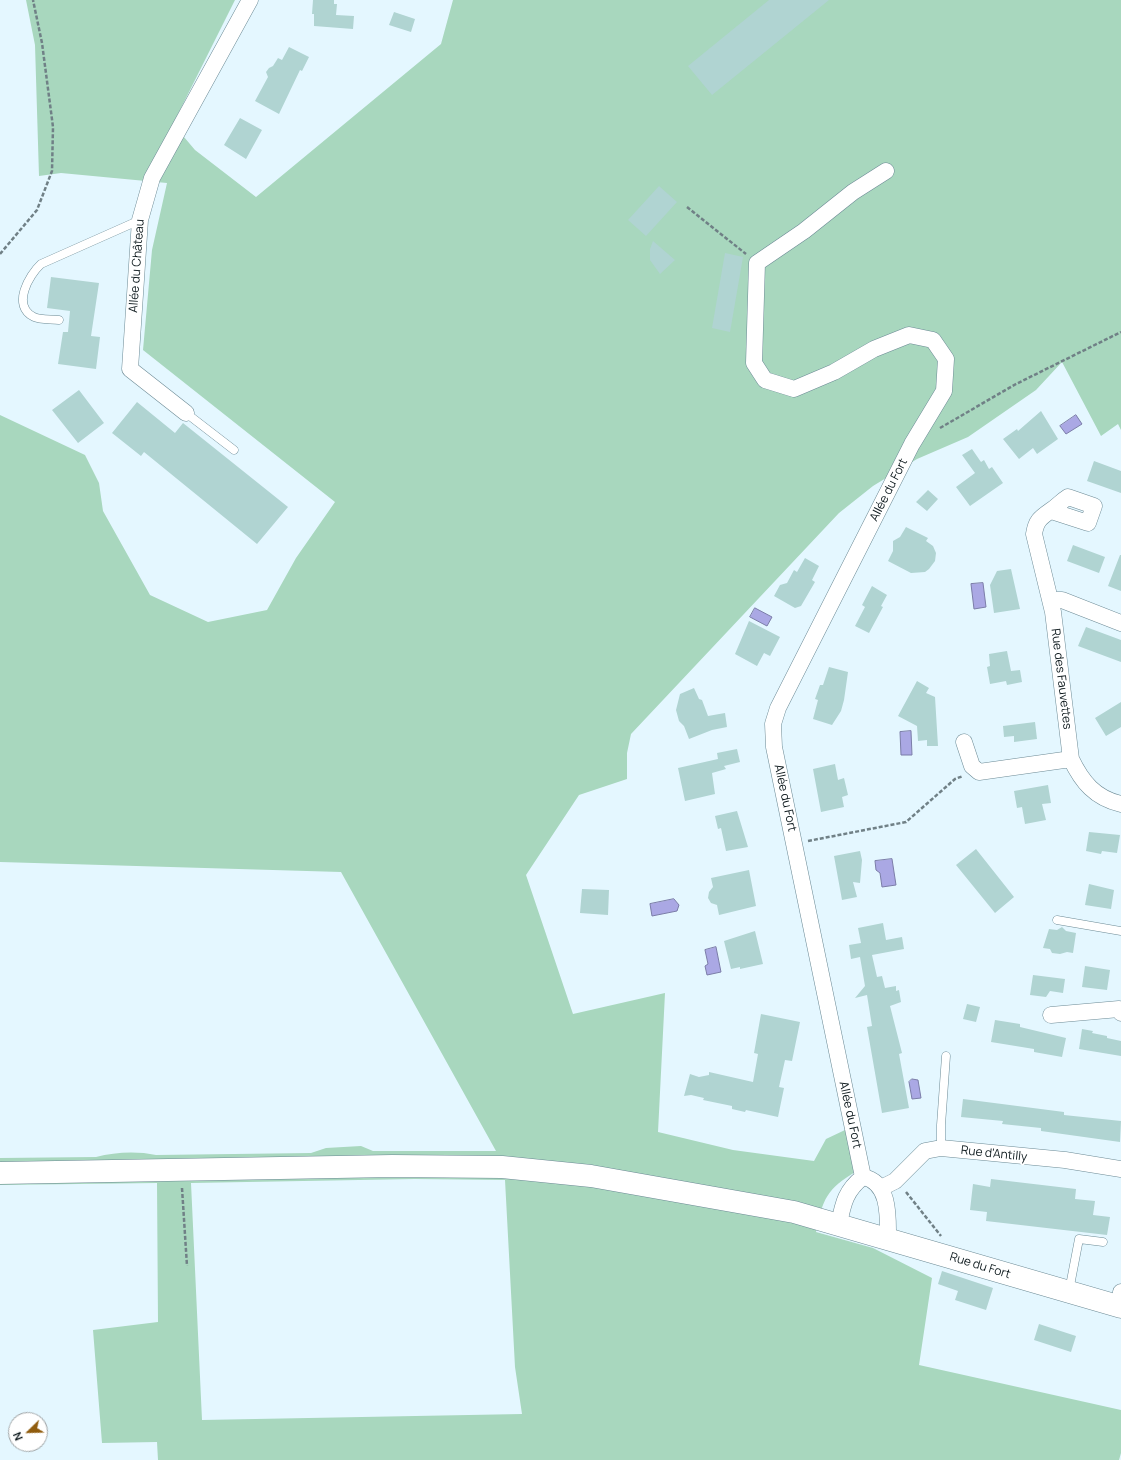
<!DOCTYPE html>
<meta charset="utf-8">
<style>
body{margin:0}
#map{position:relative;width:1121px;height:1460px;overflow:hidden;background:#e4f7ff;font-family:Manrope,sans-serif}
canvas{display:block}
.north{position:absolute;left:8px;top:1412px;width:40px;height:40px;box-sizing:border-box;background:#fff;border:1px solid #9ea3a5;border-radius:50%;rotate:247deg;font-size:11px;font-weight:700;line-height:16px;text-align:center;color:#0d191d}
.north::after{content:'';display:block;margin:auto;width:14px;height:18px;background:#905c0d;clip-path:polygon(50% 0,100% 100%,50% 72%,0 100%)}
</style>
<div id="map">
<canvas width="1121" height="1460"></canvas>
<div class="north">N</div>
</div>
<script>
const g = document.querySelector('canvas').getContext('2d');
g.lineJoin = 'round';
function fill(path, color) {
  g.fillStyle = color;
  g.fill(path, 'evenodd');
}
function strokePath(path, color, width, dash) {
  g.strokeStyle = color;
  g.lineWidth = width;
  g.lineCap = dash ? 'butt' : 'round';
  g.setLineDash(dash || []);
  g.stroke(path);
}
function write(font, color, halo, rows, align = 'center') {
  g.font = font + ' Manrope,sans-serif';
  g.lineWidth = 3.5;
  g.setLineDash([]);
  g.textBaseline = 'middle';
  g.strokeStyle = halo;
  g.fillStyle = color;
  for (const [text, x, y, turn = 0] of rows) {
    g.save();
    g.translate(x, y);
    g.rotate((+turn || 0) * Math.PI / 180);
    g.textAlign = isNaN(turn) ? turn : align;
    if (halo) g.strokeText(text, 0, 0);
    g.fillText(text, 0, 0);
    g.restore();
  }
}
const green = new Path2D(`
 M26,0H235L173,124L195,150L256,197L441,44L453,0H1121V430L1118,424L1101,436L1062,362L1036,390L968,437L917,459L873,486L839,513L631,734L627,753V779L579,795L526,875L573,1014L665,993L658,1132L733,1150L814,1161L826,1139L845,1130L857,1171C826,1189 823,1199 816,1232L873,1248L932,1278L919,1365L1121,1410V1453L1119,1460H158L157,1442L102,1443L93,1330L158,1322L157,1183L0,1185V1158L96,1157C115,1152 137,1151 156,1155L311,1153L326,1148L361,1146L373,1151H496L341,872L0,862V415L85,455L99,483L103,511L150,595L208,622L267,610L296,558L335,502L143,350L152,250L167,183L61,173L39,176L35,45ZM415,1179L505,1180L515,1367L522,1414L202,1420L191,1183Z`);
const water = new Path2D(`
 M1076,415L1082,424L1066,434L1060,426Z
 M983,583L986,607L974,609L971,584Z
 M755,608L772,617L767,626L750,617Z
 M911,731L912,755H901L900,732Z
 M892,859L896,885L882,887L880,873L876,870L875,861Z
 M674,899L679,905L677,911L652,916L650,904Z
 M716,947L721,972L707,975L705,966L708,964L705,950Z
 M912,1079L918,1080L921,1098L912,1099L909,1082Z`);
const building = new Path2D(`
 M313,0H334V4H337L336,15L354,16L353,29L314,26V14H312Z
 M769,0H829L712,95L688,66Z
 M394,12L415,19L411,32L389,25Z
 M289,47L309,57L302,71L300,70L279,114L255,101L268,77L266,72L269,68L273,66L278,58L282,60Z
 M240,118L262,130L246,159L224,145Z
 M659,186L677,202L646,236L628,220Z
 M653,241L675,260L660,274L650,260V249Z
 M725,253L743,257L730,332L712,328Z
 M51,277L99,283L91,336L100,337L96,369L58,364L63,332H68L70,311L47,308Z
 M79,390L104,423L78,443L52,410Z
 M137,402L175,433L183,423L288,507L257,544L144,452L141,456L112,433Z
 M1041,411L1058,439L1037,454L1033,448L1019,459L1003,439L1017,429L1018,431Z
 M972,449L981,462L984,460L989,469L992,467L1003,483L970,506L956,487L975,473L962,455Z
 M1094,461L1121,471V493L1087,481Z
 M928,490L938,499L927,511L916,502Z
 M906,527L928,538L926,541L933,546L936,553L935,561L929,569L925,572L911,573L888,561L893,551V541L900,537Z
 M1073,545L1105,557L1099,573L1067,561Z
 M1120,555H1121V591L1108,586Z
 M805,558L819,566L812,580L815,582L801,606L795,608L774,596L780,585L787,583L794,570L797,572Z
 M1011,569L1020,609L994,613L990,585L997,571Z
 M872,586L887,595L881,606L883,607L869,633L855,626L865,607L862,605Z
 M749,621L780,637L770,656L764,653L757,666L735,654Z
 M1086,627L1121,640V662L1078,646Z
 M1007,651L1011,671L1020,670L1022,682L1007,685L1006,681L990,684L987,667L990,666L989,654Z
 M829,667L848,672L844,700L841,711L832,725L813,719L818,700L815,699L820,685H823Z
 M917,681L929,688L926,693L935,697L938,746H927V740L918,741L917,726L898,716Z
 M694,688L699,699L702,700L708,716L725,713L727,727L712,730L689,739L684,726L679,721L676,710L680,694Z
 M1121,702V727L1106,736L1095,718Z
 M1035,722L1037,739L1014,742V736L1004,737L1003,726Z
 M737,749L740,762L724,766L726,769L712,773L715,794L685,801L678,768L718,759L717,753Z
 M835,764L838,780L844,778L848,795L842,797L844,807L821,812L813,769Z
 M1048,785L1051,803L1042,804L1046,820L1025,824L1022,807L1017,808L1014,791Z
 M737,811L748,847L726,851L721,828L718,829L715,816Z
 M1089,832L1120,835L1117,853L1102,851L1101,854L1086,851Z
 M976,849L1014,897L995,913L956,865Z
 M860,851L862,860L860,883L853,882L857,897L842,900L834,856Z
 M749,870L756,906L719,915L717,905L711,903L708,898L709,892L713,887L711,878Z
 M1089,884L1114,890L1111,909L1085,905Z
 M582,889L609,890L608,915L580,913Z
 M883,923L886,940L902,937L904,949L872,955L877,977L882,976L885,988L896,986V991L899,990L901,1002L890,1006L902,1053L899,1054L909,1108L882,1113L867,1027L872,1026L867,995L855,998L865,986L860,957L851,959L849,945L861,943L858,928Z
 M1062,927L1066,931L1076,933L1073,953L1067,952L1060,954L1052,953L1050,949L1043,948L1049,929L1057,930Z
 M755,931L763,964L740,969V967L731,969L724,941Z
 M1085,966L1110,970L1107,990L1082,987Z
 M1033,975L1065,979L1063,993L1050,991L1046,997L1030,995Z
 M967,1004L980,1007L976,1022L963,1019Z
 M761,1014L800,1022L792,1061L785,1060L779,1087L784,1088L778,1117L746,1110L745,1112L732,1109V1106L703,1100L704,1098L691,1095L684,1096L690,1074L699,1077L709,1075V1072L753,1082L758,1054L754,1053Z
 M995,1020L1020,1024V1027L1066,1038L1062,1057L1034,1052V1049L991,1042Z
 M1082,1029L1093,1031L1092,1033L1107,1036V1038L1121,1041V1056L1079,1049Z
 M963,1099L1064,1112V1115L1121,1121L1120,1142L1041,1131V1128L1002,1124L1003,1121L961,1117Z
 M991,1179L1076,1189L1075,1199L1095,1201L1093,1215L1110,1217L1107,1235L986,1221L987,1212L970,1210L973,1184L990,1187Z
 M942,1271L993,1288L986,1310L955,1300L958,1291L938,1284Z
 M1039,1324L1076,1336L1071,1352L1034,1340Z`);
const path = new Path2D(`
 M687,207L746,254
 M0,254L37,210L52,171L53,127L42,43L33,0
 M940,428L1016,384L1121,332
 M808,841L906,822L955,779L963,776
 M182,1188L187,1266
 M906,1192L941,1236`);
const lane = new Path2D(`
 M59,320C51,319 40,320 34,317C11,306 29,275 41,264L140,220
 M186,413L234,450
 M1057,920L1121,931
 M941,1148V1125L946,1056
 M1069,1291L1079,1239L1103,1242`);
const street = new Path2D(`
 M186,413L130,369L140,220L152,178L250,0
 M1051,511L1088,523L1094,506L1068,497C1060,502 1057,507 1050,511C1040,518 1036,521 1034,534L1053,612L1071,759C1082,782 1095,798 1121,804
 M1051,600H1062L1121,623
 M964,742L972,766L979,772L1071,759
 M1051,1015L1119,1009L1121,1013
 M863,1177L774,747L773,724L778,708L912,444L944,391L946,359L933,340L909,335L874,349L834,372L794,389L765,380L754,363L757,263L804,231L853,192L886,171
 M881,1188L895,1181L925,1151L941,1148L1065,1160L1121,1169
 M839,1224C843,1203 846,1190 863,1177C890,1182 888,1217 888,1238
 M1119,1307L1121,1292`);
const secondary = new Path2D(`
 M0,1173L392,1166L502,1167L591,1176L794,1212L1121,1307`);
const streetNames = [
 ["Allée du Château",137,266,-86],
 ["Allée du Fort",889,490,-63],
 ["Rue des Fauvettes",1061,679,83],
 ["Allée du Fort",785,798,78],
 ["Allée du Fort",850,1115,78],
 ["Rue d'Antilly",994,1154,6],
 ["Rue du Fort",980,1266,17]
];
fill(green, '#a8d7be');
fill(water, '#aaa8e4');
strokePath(water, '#7b7da8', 1);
fill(building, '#b0d4d2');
strokePath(lane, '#6c8a95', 9);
strokePath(street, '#6c8a95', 17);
strokePath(secondary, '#6c8a95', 23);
strokePath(path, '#708086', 2.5, [4, 2]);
strokePath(lane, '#fff', 8);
strokePath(street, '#fff', 16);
strokePath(secondary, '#fff', 22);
write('12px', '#0d191d', '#fff', streetNames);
</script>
